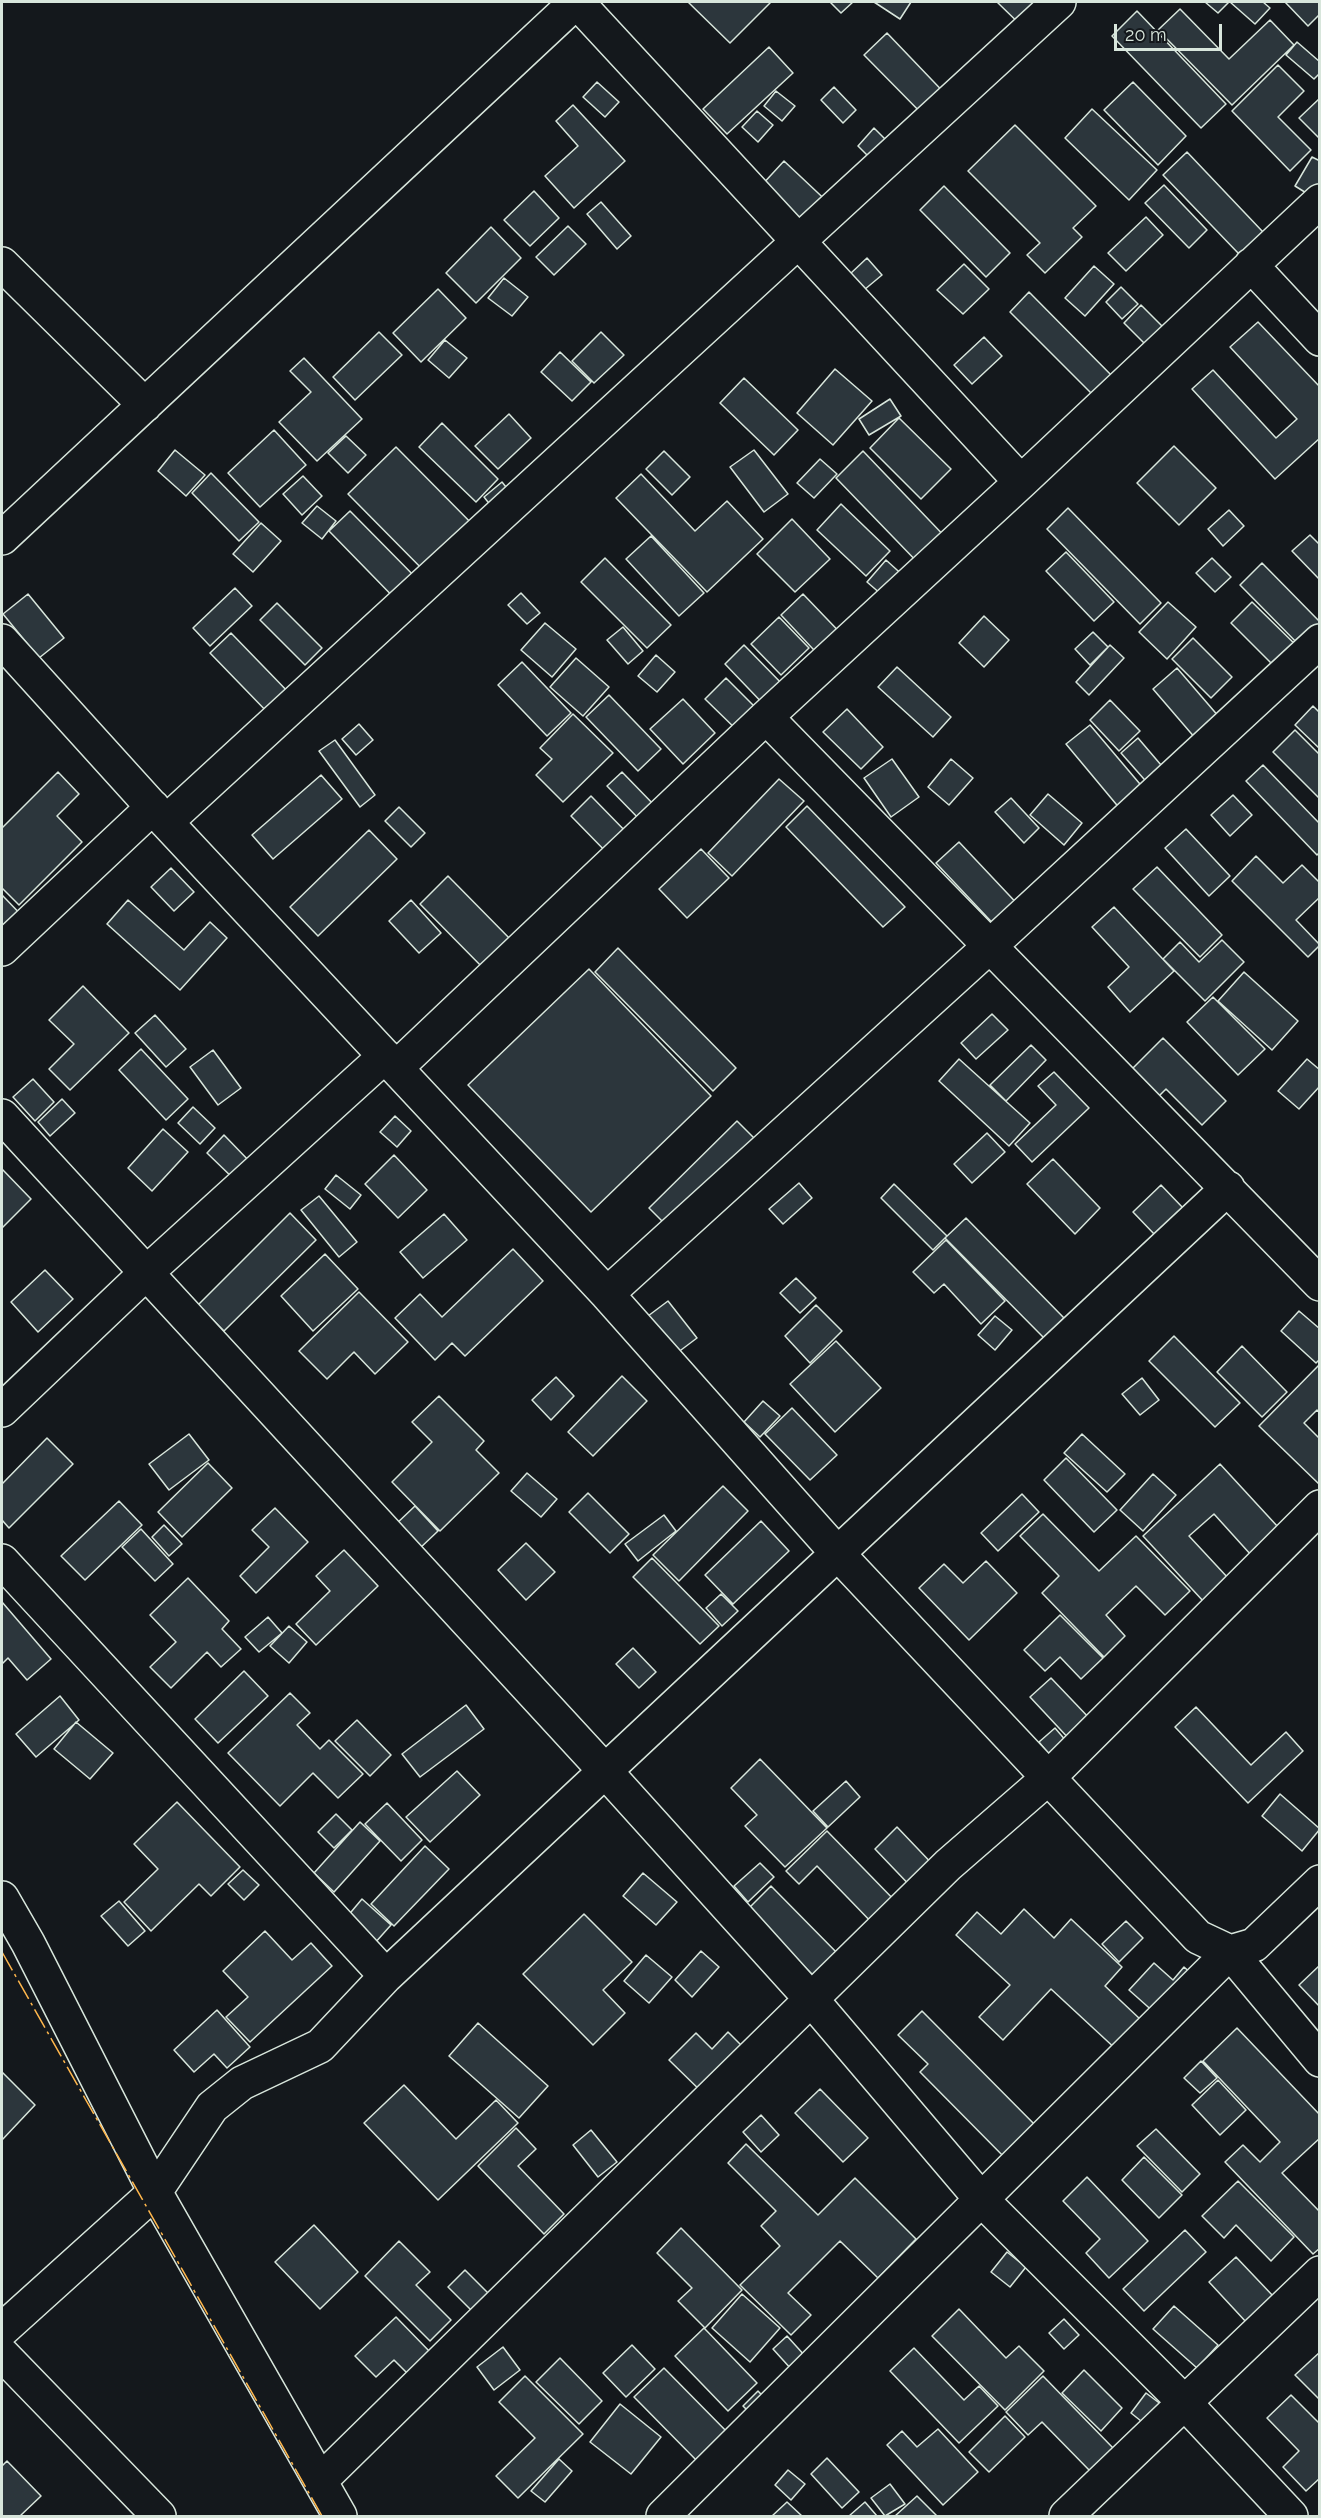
<!DOCTYPE html>
<style>
body{margin:0}
#map{position:relative;width:1321px;height:2518px;overflow:hidden;background:#14181c;font-family:Raleway,sans-serif}
canvas{display:block}
.frame{position:absolute;inset:0;border:3px solid #d8e6dc;pointer-events:none}
.scale{position:absolute;left:1114px;top:24px;width:108px;height:27px;box-sizing:border-box;border:3px solid #d8e6dc;border-top:0;padding-left:8px;font-size:18px;line-height:21px;white-space:nowrap;color:#d8e6dc;-webkit-text-stroke:4px #14181c;paint-order:stroke}
</style>
<div id="map">
<canvas width="1321" height="2518"></canvas>
<div class="frame"></div>
<div class="scale">20 m</div>
</div>
<script>
const g = document.querySelector('canvas').getContext('2d');
g.lineJoin = 'round';
function fill(path, color) {
  g.fillStyle = color;
  g.fill(path, 'evenodd');
}
function strokePath(path, color, width, dash) {
  g.strokeStyle = color;
  g.lineWidth = width;
  g.lineCap = dash ? 'butt' : 'round';
  g.setLineDash(dash || []);
  g.stroke(path);
}
const building = new Path2D(`
 M688,2H771L730,43Z
 M830,2H853L841,13Z
 M874,2H911L900,19Z
 M997,2H1047L1032,36Z
 M1205,2H1229L1218,13Z
 M1230,2H1263L1270,8L1255,24Z
 M1285,2H1320V14L1308,26Z
 M1180,9L1229,59L1270,20L1294,45L1232,105L1158,30Z
 M1137,11L1226,104L1201,128L1112,36Z
 M887,33L954,103L932,124L864,55Z
 M1297,42L1320,62V73L1314,79L1286,55Z
 M769,47L793,73L727,134L703,109Z
 M1278,65L1304,91L1278,117L1311,150L1290,171L1232,111Z
 M597,82L619,102L605,117L583,97Z
 M1133,82L1186,136L1158,165L1104,110Z
 M834,87L856,110L843,123L821,100Z
 M776,91L795,106L782,121L764,106Z
 M1320,98V139L1299,118Z
 M573,105L625,161L574,208L545,176L578,146L556,121Z
 M1092,109L1157,170L1129,200L1065,138Z
 M757,111L773,125L758,142L742,127Z
 M1015,125L1096,206L1073,228L1082,237L1045,273L1027,255L1040,243L968,171Z
 M874,128L905,159L888,176L858,146Z
 M1187,152L1263,232L1239,254L1163,175Z
 M1312,157L1320,161V193L1316,199L1295,186Z
 M784,161L834,208L810,233L760,187Z
 M1164,185L1207,230L1189,248L1145,203Z
 M944,186L1010,253L986,277L920,210Z
 M534,191L559,218L530,246L504,220Z
 M601,202L631,236L617,249L587,214Z
 M1146,217L1163,235L1126,271L1108,253Z
 M568,226L586,244L554,275L536,257Z
 M491,227L521,258L476,303L446,273Z
 M867,258L882,275L864,290L850,274Z
 M964,264L989,289L963,314L937,290Z
 M1094,266L1114,284L1085,316L1065,298Z
 M504,278L528,297L512,316L488,298Z
 M1121,287L1138,304L1122,319L1106,302Z
 M438,289L466,318L421,362L393,333Z
 M1029,292L1121,385L1102,404L1010,312Z
 M1141,305L1171,335L1153,352L1124,323Z
 M1258,322L1320,387V438L1275,479L1192,389L1213,370L1276,438L1297,419L1230,347Z
 M379,332L402,355L355,400L333,377Z
 M601,332L624,355L594,383L572,361Z
 M984,337L1002,356L972,384L954,365Z
 M445,340L467,358L449,378L428,360Z
 M560,352L591,382L572,401L541,372Z
 M304,358L362,419L317,461L279,422L311,392L290,371Z
 M835,369L872,401L833,445L797,413Z
 M744,378L798,430L774,455L720,403Z
 M890,399L901,416L869,435L859,419Z
 M509,414L531,438L498,469L475,446Z
 M899,418L951,469L921,499L870,448Z
 M442,423L498,479L476,502L419,447Z
 M274,430L306,465L260,507L228,473Z
 M346,436L366,455L348,473L328,453Z
 M1174,446L1216,488L1179,525L1137,483Z
 M396,447L488,540L440,587L348,494Z
 M175,450L205,475L186,496L158,471Z
 M754,450L788,494L764,512L730,467Z
 M664,451L690,477L672,495L646,469Z
 M863,451L951,543L924,569L836,478Z
 M820,459L837,474L814,498L797,483Z
 M211,473L259,522L239,541L192,493Z
 M641,474L695,531L727,501L763,539L707,592L616,498Z
 M303,476L322,496L302,515L283,494Z
 M502,482L517,501L499,516L484,497Z
 M841,504L890,551L866,576L817,530Z
 M317,506L336,521L322,539L302,523Z
 M1068,508L1161,603L1140,624L1047,529Z
 M1229,510L1244,526L1223,546L1208,529Z
 M350,511L429,591L408,612L329,531Z
 M792,519L830,559L795,592L757,554Z
 M261,523L281,541L253,572L233,554Z
 M1310,535L1320,545V580L1292,551Z
 M651,536L704,593L679,616L626,559Z
 M1066,552L1114,602L1094,621L1046,571Z
 M605,558L671,625L647,648L581,582Z
 M1212,558L1231,577L1215,592L1196,573Z
 M886,560L907,579L889,601L867,582Z
 M1262,563L1320,622V639L1306,652L1240,585Z
 M235,588L252,606L210,646L193,628Z
 M521,593L540,613L527,624L508,605Z
 M28,594L64,638L39,658L3,614Z
 M803,594L851,644L829,666L781,615Z
 M1168,602L1196,627L1167,659L1139,632Z
 M1252,602L1304,653L1282,674L1231,623Z
 M277,603L322,648L305,665L260,620Z
 M984,616L1009,640L984,667L959,643Z
 M779,617L809,648L781,675L751,644Z
 M545,623L576,649L552,677L521,650Z
 M623,627L643,651L628,664L607,640Z
 M1093,632L1108,647L1090,665L1075,649Z
 M231,633L293,697L272,717L210,653Z
 M1193,638L1232,677L1211,698L1172,659Z
 M744,645L790,692L770,711L725,664Z
 M1110,645L1124,658L1089,695L1076,682Z
 M656,655L675,672L657,692L638,676Z
 M576,658L609,687L583,716L550,687Z
 M522,662L571,713L547,736L498,685Z
 M897,667L951,717L933,737L878,687Z
 M1177,668L1226,725L1202,746L1153,689Z
 M726,678L763,715L743,736L705,699Z
 M609,695L661,749L638,771L586,717Z
 M683,699L715,733L683,764L650,729Z
 M1110,700L1140,731L1119,751L1090,720Z
 M1313,706L1320,713V749L1295,725Z
 M847,709L883,747L861,769L823,732Z
 M573,714L613,753L563,802L536,775L552,759L540,748Z
 M359,724L373,740L356,755L342,739Z
 M1090,725L1145,790L1121,810L1066,744Z
 M1295,730L1320,755V799L1273,752Z
 M1138,738L1167,772L1151,787L1121,753Z
 M335,740L375,795L360,807L319,751Z
 M892,759L919,797L891,817L864,778Z
 M951,759L973,778L949,805L928,787Z
 M1263,765L1320,824V852L1317,855L1246,781Z
 M58,772L79,794L57,816L82,842L19,905L2,888V828Z
 M622,772L658,809L643,823L607,786Z
 M321,775L342,799L273,859L252,835Z
 M779,779L804,801L732,876L708,853Z
 M1048,794L1082,823L1064,845L1030,815Z
 M1233,795L1252,815L1230,836L1211,815Z
 M591,796L634,840L614,860L571,816Z
 M1011,798L1039,828L1024,843L995,812Z
 M807,806L905,907L883,927L786,827Z
 M399,807L425,833L411,847L385,821Z
 M1186,829L1230,876L1209,896L1165,848Z
 M369,830L397,859L318,936L290,907Z
 M959,842L1024,911L1002,933L936,863Z
 M701,849L729,878L687,918L659,889Z
 M1256,856L1283,883L1302,865L1320,883V897L1296,920L1320,945L1308,957L1232,881Z
 M1157,867L1222,935L1200,957L1133,889Z
 M171,868L194,892L174,911L151,887Z
 M448,876L517,946L489,974L420,904Z
 M2,895L29,923L2,929Z
 M128,900L184,950L210,922L227,938L180,990L107,924Z
 M411,900L441,933L419,953L389,921Z
 M1114,907L1174,971L1130,1012L1108,987L1129,967L1092,927Z
 M1222,940L1244,962L1205,1001L1163,959L1180,942L1199,962Z
 M618,948L736,1068L713,1091L595,972Z
 M589,969L711,1096L591,1212L468,1085Z
 M1244,972L1298,1021L1272,1050L1218,1001Z
 M83,986L129,1033L70,1090L49,1069L74,1044L49,1020Z
 M1213,997L1265,1049L1238,1075L1187,1022Z
 M992,1014L1008,1030L976,1059L961,1043Z
 M155,1015L186,1049L166,1067L135,1033Z
 M1163,1038L1226,1101L1202,1125L1166,1089L1154,1101L1127,1074Z
 M1031,1045L1046,1060L1006,1101L990,1085Z
 M141,1049L188,1099L166,1120L119,1070Z
 M213,1050L241,1088L218,1105L190,1067Z
 M959,1059L1030,1123L1009,1146L939,1081Z
 M1307,1059L1320,1070V1086L1299,1109L1278,1091Z
 M1054,1072L1089,1108L1032,1162L1015,1144L1056,1105L1038,1086Z
 M33,1079L54,1102L35,1121L13,1097Z
 M62,1099L75,1113L50,1136L38,1122Z
 M193,1107L215,1128L200,1144L178,1123Z
 M395,1116L411,1131L397,1147L380,1132Z
 M737,1121L760,1144L671,1230L649,1208Z
 M163,1129L188,1152L152,1191L128,1168Z
 M987,1133L1005,1152L972,1183L954,1164Z
 M224,1135L253,1165L237,1182L207,1153Z
 M394,1155L427,1190L398,1218L365,1184Z
 M1053,1159L1100,1208L1075,1234L1027,1184Z
 M2,1169L31,1199L2,1228Z
 M336,1175L361,1195L350,1209L325,1189Z
 M799,1183L812,1198L783,1224L769,1209Z
 M894,1184L947,1236L933,1250L881,1198Z
 M1161,1185L1184,1209L1156,1236L1133,1212Z
 M319,1196L357,1242L339,1257L301,1210Z
 M290,1213L316,1240L224,1331L198,1305Z
 M444,1214L467,1240L423,1278L400,1252Z
 M966,1218L1064,1318L1044,1338L945,1238Z
 M946,1240L1005,1301L981,1324L944,1284L934,1293L913,1272Z
 M513,1249L543,1281L465,1356L452,1343L435,1360L395,1318L420,1294L442,1317Z
 M325,1254L358,1289L313,1331L281,1296Z
 M45,1270L73,1299L38,1332L11,1302Z
 M796,1278L816,1298L800,1313L780,1293Z
 M359,1292L408,1342L375,1374L354,1352L327,1379L299,1351Z
 M668,1301L697,1338L677,1353L648,1316Z
 M816,1305L842,1331L810,1363L785,1336Z
 M1299,1311L1320,1329V1359L1316,1363L1281,1331Z
 M995,1316L1012,1330L995,1350L978,1335Z
 M1174,1336L1240,1403L1215,1427L1149,1361Z
 M836,1341L881,1388L835,1432L790,1384Z
 M1242,1346L1287,1392L1262,1417L1217,1372Z
 M1320,1364V1413L1317,1410L1304,1423L1320,1439V1485L1259,1426Z
 M622,1376L647,1401L593,1456L568,1432Z
 M556,1377L574,1396L551,1420L532,1400Z
 M1142,1378L1159,1400L1140,1415L1122,1394Z
 M439,1396L484,1441L476,1450L499,1473L440,1531L392,1482L432,1442L412,1422Z
 M763,1401L780,1416L760,1437L744,1422Z
 M792,1408L837,1455L810,1480L765,1434Z
 M189,1434L209,1460L169,1490L149,1464Z
 M1082,1434L1125,1474L1107,1492L1064,1453Z
 M47,1438L73,1464L9,1528L2,1520V1484Z
 M1066,1458L1117,1510L1094,1532L1044,1480Z
 M208,1463L232,1488L182,1537L158,1512Z
 M1220,1464L1290,1540L1261,1566L1214,1514L1189,1536L1229,1579L1204,1602L1143,1536Z
 M527,1473L557,1499L541,1517L511,1491Z
 M1153,1474L1176,1495L1143,1531L1120,1510Z
 M723,1486L748,1511L679,1581L653,1555Z
 M588,1493L629,1534L610,1553L569,1512Z
 M1022,1494L1039,1512L998,1551L981,1533Z
 M119,1501L142,1525L85,1580L61,1556Z
 M415,1506L438,1531L418,1550L394,1526Z
 M275,1508L308,1542L256,1593L240,1576L269,1547L252,1530Z
 M1043,1514L1099,1571L1136,1536L1190,1591L1165,1615L1136,1586L1106,1615L1125,1636L1104,1657L1042,1593L1059,1576L1020,1536Z
 M664,1515L676,1531L638,1561L625,1544Z
 M761,1521L789,1551L733,1604L705,1575Z
 M164,1525L182,1544L169,1556L152,1537Z
 M141,1529L173,1564L155,1581L122,1547Z
 M526,1543L555,1572L526,1600L498,1570Z
 M344,1550L378,1586L316,1645L296,1624L330,1591L316,1576Z
 M652,1558L719,1626L700,1644L633,1577Z
 M986,1561L1017,1593L969,1640L919,1588L944,1564L963,1583Z
 M188,1578L229,1621L222,1629L241,1649L221,1667L207,1652L171,1688L150,1667L176,1642L150,1615Z
 M721,1594L738,1611L722,1626L706,1608Z
 M2,1602L51,1659L27,1680L8,1658L2,1664Z
 M1060,1615L1103,1658L1081,1679L1060,1657L1045,1671L1024,1650Z
 M268,1617L282,1633L259,1652L245,1637Z
 M289,1626L307,1642L289,1663L270,1646Z
 M633,1648L656,1672L639,1688L616,1664Z
 M244,1671L268,1696L218,1743L195,1719Z
 M1051,1678L1093,1722L1072,1742L1030,1697Z
 M290,1693L310,1713L297,1725L320,1749L329,1740L363,1774L338,1798L313,1773L280,1806L228,1753Z
 M60,1696L79,1720L36,1757L16,1734Z
 M466,1705L484,1729L420,1777L402,1754Z
 M1196,1707L1251,1765L1286,1732L1303,1751L1248,1803L1175,1727Z
 M357,1720L391,1755L370,1776L335,1741Z
 M76,1722L113,1753L90,1779L54,1749Z
 M1055,1728L1073,1749L1056,1763L1039,1742Z
 M760,1759L827,1828L785,1867L745,1826L757,1815L731,1788Z
 M457,1771L480,1795L430,1842L406,1817Z
 M846,1781L860,1797L828,1827L813,1811Z
 M1280,1794L1320,1829L1302,1851L1262,1816Z
 M177,1802L240,1867L211,1896L199,1884L151,1931L124,1902L158,1869L134,1844Z
 M387,1803L422,1840L401,1861L365,1824Z
 M336,1814L352,1830L334,1848L318,1832Z
 M360,1822L380,1841L334,1892L314,1873Z
 M897,1827L939,1871L917,1893L875,1849Z
 M827,1831L901,1907L878,1929L817,1866L799,1884L786,1871Z
 M425,1846L449,1869L394,1926L371,1904Z
 M760,1863L774,1877L748,1902L734,1886Z
 M243,1870L259,1885L244,1900L228,1884Z
 M643,1873L677,1902L656,1925L623,1896Z
 M771,1886L845,1961L822,1984L747,1910Z
 M362,1899L391,1925L374,1944L346,1918Z
 M119,1901L145,1931L128,1946L101,1916Z
 M1024,1909L1054,1938L1071,1919L1122,1967L1105,1986L1158,2036L1132,2064L1051,1989L1003,2040L979,2017L1010,1985L956,1935L977,1912L1001,1934Z
 M584,1914L632,1962L603,1990L625,2013L593,2045L523,1974Z
 M1126,1921L1143,1938L1119,1962L1102,1944Z
 M265,1931L292,1960L311,1943L332,1966L250,2042L226,2017L248,1997L223,1971Z
 M701,1951L719,1967L692,1997L675,1980Z
 M646,1955L672,1977L649,2003L624,1981Z
 M1154,1963L1173,1980L1184,1967L1209,1989L1174,2030L1129,1990Z
 M1320,1965V2007L1299,1985Z
 M217,2010L250,2047L227,2068L214,2054L194,2072L174,2050Z
 M922,2011L1046,2136L1014,2167L920,2072L928,2064L898,2035Z
 M478,2023L548,2086L519,2118L449,2056Z
 M1237,2028L1320,2115V2138L1282,2173L1320,2212V2248L1313,2254L1225,2162L1243,2145L1260,2162L1280,2142L1203,2061Z
 M728,2032L752,2056L709,2099L669,2060L696,2033L712,2049Z
 M1201,2061L1217,2078L1200,2093L1184,2078Z
 M2,2072L35,2105L2,2140Z
 M1218,2080L1246,2110L1220,2135L1192,2105Z
 M404,2085L456,2139L496,2100L518,2123L438,2200L364,2123Z
 M820,2089L868,2138L843,2162L795,2113Z
 M761,2115L779,2135L761,2152L743,2132Z
 M516,2128L536,2149L518,2166L564,2214L544,2234L478,2166Z
 M1156,2129L1200,2174L1182,2192L1137,2146Z
 M591,2130L617,2162L598,2177L573,2145Z
 M746,2144L818,2215L855,2178L916,2239L878,2278L840,2241L788,2293L811,2315L791,2335L740,2285L780,2246L761,2226L776,2211L728,2163Z
 M1144,2157L1182,2195L1159,2218L1122,2180Z
 M1087,2177L1148,2241L1109,2278L1086,2253L1100,2239L1063,2201Z
 M1238,2181L1294,2237L1271,2261L1236,2225L1224,2238L1202,2216Z
 M314,2225L358,2272L320,2309L275,2262Z
 M681,2228L742,2290L705,2328L678,2301L692,2288L657,2253Z
 M1185,2230L1206,2252L1144,2311L1123,2289Z
 M399,2241L430,2272L416,2285L451,2320L430,2341L365,2276Z
 M1007,2252L1026,2267L1010,2287L991,2272Z
 M1236,2257L1274,2297L1247,2323L1209,2282Z
 M465,2270L492,2297L475,2314L448,2287Z
 M742,2294L780,2328L750,2362L712,2328Z
 M1174,2306L1218,2345L1197,2368L1153,2329Z
 M959,2309L1006,2358L1019,2346L1044,2371L1005,2410L932,2336Z
 M396,2317L432,2354L409,2375L394,2360L376,2377L355,2356Z
 M1064,2319L1079,2335L1064,2349L1049,2333Z
 M704,2328L757,2383L728,2411L675,2356Z
 M787,2336L806,2357L792,2370L773,2349Z
 M632,2345L655,2369L626,2397L603,2373Z
 M503,2347L520,2370L494,2390L477,2367Z
 M914,2348L964,2400L979,2386L998,2406L959,2443L890,2371Z
 M1320,2352V2400L1295,2375Z
 M560,2358L602,2401L579,2424L536,2382Z
 M664,2368L734,2439L704,2468L634,2397Z
 M1084,2370L1122,2408L1101,2431L1062,2393Z
 M525,2376L583,2434L518,2498L496,2476L535,2438L499,2402Z
 M1043,2376L1114,2449L1091,2472L1042,2422L1028,2435L1006,2412Z
 M758,2391L771,2405L756,2419L743,2406Z
 M1146,2393L1162,2405L1146,2425L1131,2413Z
 M1291,2395L1320,2424V2478L1306,2491L1283,2467L1299,2451L1267,2418Z
 M620,2404L661,2437L631,2474L590,2442Z
 M1005,2416L1025,2437L989,2472L969,2452Z
 M938,2429L978,2472L943,2505L887,2445L902,2431L917,2447Z
 M827,2458L859,2492L842,2508L811,2474Z
 M559,2459L572,2471L545,2502L531,2491Z
 M7,2461L41,2496L20,2516H2V2466Z
 M788,2470L805,2484L791,2500L775,2485Z
 M890,2484L905,2504L885,2516L871,2498Z
 M917,2496L937,2516H895Z
 M787,2502L802,2516H772Z
 M865,2502L877,2516H849Z`);
const minor = new Path2D(`
 M577,2L1021,482
 M2,264L145,405
 M1251,265L1320,339
 M2,538L576,2
 M2,641L166,822L607,1294L839,1555L1198,1937L1230,1952L1320,2060
 M766,717L1320,1284
 M166,822L1059,2
 M2,949L153,807
 M396,1068L766,717L1021,482L1320,201
 M2,1116L606,1772L811,1999L981,2199L1185,2403L1291,2516
 M607,1294L990,946L1320,641
 M2,1410L146,1273L385,1056
 M2,1561L386,1976
 M2,1898L28,1943L155,2192L340,2516
 M2,2330L155,2192L212,2107L242,2083L320,2046L386,1976L1228,1188
 M2,2354L159,2516
 M320,2481L948,1865L1047,1779L1320,1507
 M663,2516L1230,1952L1254,1945L1320,1882
 M1066,2516L1320,2273`);
const power = new Path2D(`
 M2,1952L322,2516`);
fill(building, '#2c363c');
strokePath(building, '#d8e6dc', 1.5);
strokePath(minor, '#d8e6dc', 36);
strokePath(minor, '#14181c', 33);
strokePath(power, '#ffb74d', 1.5, [21, 4.5, 3, 4.5]);
</script>
